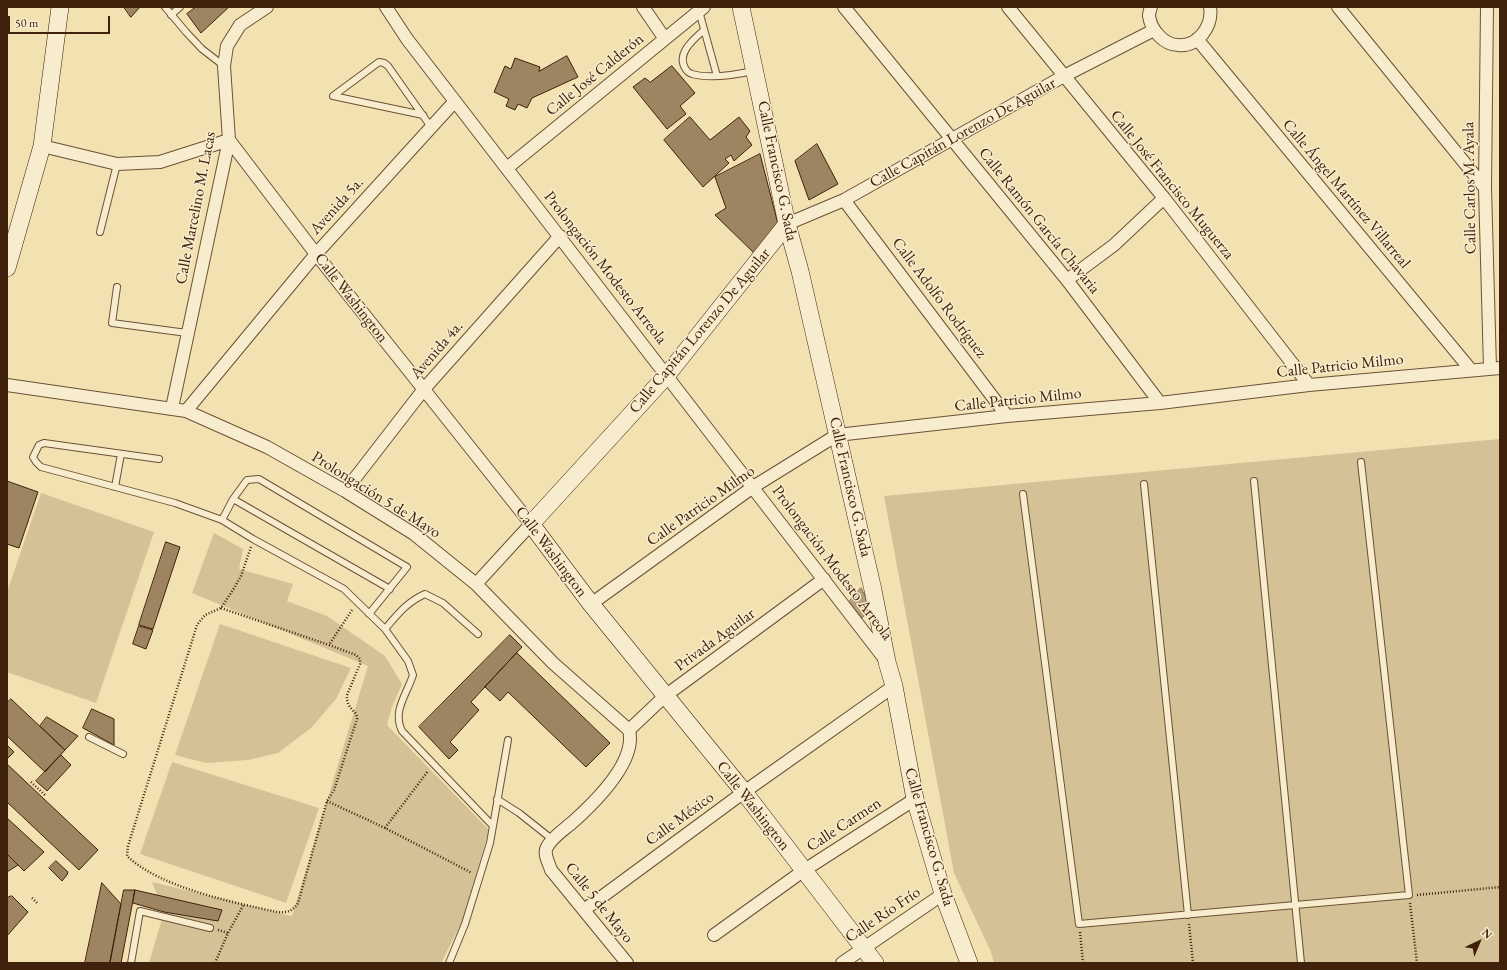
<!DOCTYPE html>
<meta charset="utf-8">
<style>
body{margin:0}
#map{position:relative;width:1507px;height:970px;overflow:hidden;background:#f2e2b2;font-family:"EB Garamond",serif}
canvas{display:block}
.frame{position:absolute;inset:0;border:8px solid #40210b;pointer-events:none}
.north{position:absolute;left:1459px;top:922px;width:40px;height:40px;-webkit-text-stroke:3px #f7eccd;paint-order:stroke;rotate:44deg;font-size:11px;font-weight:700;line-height:16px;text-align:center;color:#40210b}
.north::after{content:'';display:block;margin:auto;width:14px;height:18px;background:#40210b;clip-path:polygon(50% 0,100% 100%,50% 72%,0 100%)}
.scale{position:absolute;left:8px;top:16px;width:102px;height:18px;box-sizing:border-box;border:2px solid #40210b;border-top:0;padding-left:5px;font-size:12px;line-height:14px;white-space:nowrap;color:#40210b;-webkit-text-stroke:3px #f7eccd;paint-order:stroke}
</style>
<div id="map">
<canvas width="1507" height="970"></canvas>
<div class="frame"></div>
<div class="north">N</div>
<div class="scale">50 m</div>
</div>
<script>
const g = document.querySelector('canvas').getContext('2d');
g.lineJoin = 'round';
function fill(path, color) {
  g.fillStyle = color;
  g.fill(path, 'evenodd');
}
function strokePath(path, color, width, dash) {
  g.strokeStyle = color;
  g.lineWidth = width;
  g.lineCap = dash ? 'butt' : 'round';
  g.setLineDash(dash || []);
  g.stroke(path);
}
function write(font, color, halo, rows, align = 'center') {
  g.font = font + ' "EB Garamond",serif';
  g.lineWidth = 3;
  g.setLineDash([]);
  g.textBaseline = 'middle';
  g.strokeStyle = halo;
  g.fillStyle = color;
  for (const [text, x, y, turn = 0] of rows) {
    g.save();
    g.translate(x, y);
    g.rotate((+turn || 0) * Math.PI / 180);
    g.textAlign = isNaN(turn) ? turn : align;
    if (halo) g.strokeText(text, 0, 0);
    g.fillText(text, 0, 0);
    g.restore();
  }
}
const green = new Path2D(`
 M1500,439V963H994L991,952L954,873L884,496Z
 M41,493L154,532L96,703L7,672V592Z
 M214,533L243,549L239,569L293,584L287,601L327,616L385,656L402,684L392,707L387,725L489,830L462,922L441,963H149L164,912L152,882L292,916L368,666L192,593Z
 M220,624L351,668L336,699L312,727L278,753L248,760L206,763L175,755Z
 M172,762L319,808L286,903L140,854Z`);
const water = new Path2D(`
 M861,588L871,607L862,618L849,602Z`);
const building = new Path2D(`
 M124,7H140L131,17Z
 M196,7H229L201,33L187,14Z
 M567,56L578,77L532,98L527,108L518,104L515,110L506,106L509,99L494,92L505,66L511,69L515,58L540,67L539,71Z
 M672,66L695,93L680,106L686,114L667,129L633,87L645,78L650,82Z
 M690,117L710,140L739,117L750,131L746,137L752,145L734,161L731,155L725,159L729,163L703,187L664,140Z
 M817,144L838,184L809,200L795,161Z
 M760,154L779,228L756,255L715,215L726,208L715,177Z
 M7,481L38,492L19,548L7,544Z
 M166,542L180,547L153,629L139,625Z
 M139,626L153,630L146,649L133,644Z
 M510,635L522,647L471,702L479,710L450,742L458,750L449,759L419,727Z
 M517,653L610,743L586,767L508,692L500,701L485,687Z
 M11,699L65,750L45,772L7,736V703Z
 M92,709L114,719V745L83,728Z
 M47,717L78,736L65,750L40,726Z
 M7,745L14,752L7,759Z
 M61,755L71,765L47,791L36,781Z
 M7,764L98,850L79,870L7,802Z
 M7,818L44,852L24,871L7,854Z
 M7,854L18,865L7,872Z
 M56,861L68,872L67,875L62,881L49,868Z
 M102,883L121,904L110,963H85Z
 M124,890H135L121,963H110Z
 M135,890L174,899L222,910L218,921L164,912L133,903Z
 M12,896L28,912L7,936V898Z`);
const path = new Path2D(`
 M251,547L241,576L233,590L221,608L205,615L197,625L128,846L127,856C161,888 232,902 277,912C287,913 293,911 298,903L327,801L334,790L357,719C357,709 346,710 347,695L360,664V659L356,655L329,645L352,610
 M221,608L329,645
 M31,782L46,796
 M327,801L385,828L472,873
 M385,828L428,771
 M1417,895L1500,887
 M32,898L37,903
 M1410,903L1417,963
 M1189,924L1193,963
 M218,930L228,933
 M1080,932L1083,963
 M215,963L228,933L244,904`);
const lane = new Path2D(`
 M165,7L186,32L202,49L224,66
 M699,11L717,76
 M171,15L180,7
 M704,30C695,38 676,53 685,68C686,70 689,73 692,74C710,79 735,75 753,71
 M423,115L333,96L379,62L384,63L388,66L431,127
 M100,232L117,164
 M117,287L112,323L187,333
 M159,459L44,443L39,445L33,457L36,462L41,467L175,503L222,520
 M1254,481L1301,963
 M1144,484L1188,915
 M115,487L121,454
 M1023,494L1079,924L1409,895L1361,462
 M233,499L390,589
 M369,614L407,567L259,479L247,480L233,499L222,520L253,539L344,589L385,629L408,661L413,675C407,694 392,711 402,731L493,826L490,843L465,924L449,963
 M385,629C398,614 407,602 425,594L443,603L478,634
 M89,737L123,754
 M497,799L519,813L553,840
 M493,826L508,740
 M131,963L140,911L210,928`);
const street = new Path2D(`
 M386,7L407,39L884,658
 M643,7L665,39
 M844,7L1067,280L1160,403
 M1008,7L1164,198L1309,385
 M1151,7C1150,10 1149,14 1149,16C1151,30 1164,45 1178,45C1199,47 1213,25 1210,7
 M1338,7L1485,188
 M1487,7L1485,188L1490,368
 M1197,39L1471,370
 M42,146L117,164L160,162L229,140L316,254L531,524L476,584
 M507,168L704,7
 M844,200L1007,416
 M787,224L844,200L1064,76L1154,30
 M1067,280L1114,245L1164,198
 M7,385L186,411L267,447L345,491L414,534L476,584L553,663L629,730C637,761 595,802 574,821C565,829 552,837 547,847C543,854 549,863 551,870L627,963
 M172,408L229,140L224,66L227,46L240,25L267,7
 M186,411L316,254L455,101
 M345,491L424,389L560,236
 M591,604L753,487L837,435L1007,416L1160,403L1309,385L1500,368
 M629,730L665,696L824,579
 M584,910L744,792L894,686
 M714,935L803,871L915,799
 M842,963L943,894`);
const secondary = new Path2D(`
 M741,7L787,224L800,271L873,590L887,662L894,686L915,799L943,894L969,963
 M787,224L667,375L531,524L591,604L744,792L875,963
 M7,268L42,146L60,7`);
const streetNames = [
 ["Calle José Calderón",595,75,-39],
 ["Calle Capitán Lorenzo De Aguilar",963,133,-29],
 ["Calle Francisco G. Sada",777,171,78],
 ["Calle José Francisco Muguerza",1172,185,51],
 ["Calle Carlos M. Ayala",1470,188,-91],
 ["Calle Ángel Martínez Villarreal",1346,194,50],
 ["Avenida 5a.",337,206,-48],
 ["Calle Marcelino M. Lacas",196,208,-79],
 ["Calle Ramón García Chavaria",1039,221,51],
 ["Prolongación Modesto Arreola",605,268,52],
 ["Calle Washington",351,298,52],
 ["Calle Adolfo Rodríguez",939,298,53],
 ["Calle Capitán Lorenzo De Aguilar",700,331,-50],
 ["Avenida 4a.",437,350,-49],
 ["Calle Patricio Milmo",1340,366,-6],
 ["Calle Patricio Milmo",1018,400,-6],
 ["Calle Francisco G. Sada",850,487,77],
 ["Prolongación 5 de Mayo",376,495,32],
 ["Calle Patricio Milmo",701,506,-35],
 ["Calle Washington",551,552,53],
 ["Prolongación Modesto Arreola",832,563,53],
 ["Privada Aguilar",715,640,-36],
 ["Calle Washington",753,806,52],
 ["Calle México",680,819,-36],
 ["Calle Carmen",844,825,-33],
 ["Calle Francisco G. Sada",929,837,74],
 ["Calle 5 de Mayo",599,903,51],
 ["Calle Río Frío",883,915,-34]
];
fill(green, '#d4c196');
fill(water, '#b5a079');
strokePath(water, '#866d4d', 1);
fill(building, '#9d8562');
strokePath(building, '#40210b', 1);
strokePath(lane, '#6c5135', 8);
strokePath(street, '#6c5135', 14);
strokePath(secondary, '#40210b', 18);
strokePath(path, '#40210b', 2.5, [1, 2]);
strokePath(lane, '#f7eccd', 6);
strokePath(street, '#f7eccd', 12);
strokePath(secondary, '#f7eccd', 17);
write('16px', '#40210b', '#f7eccd', streetNames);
</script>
